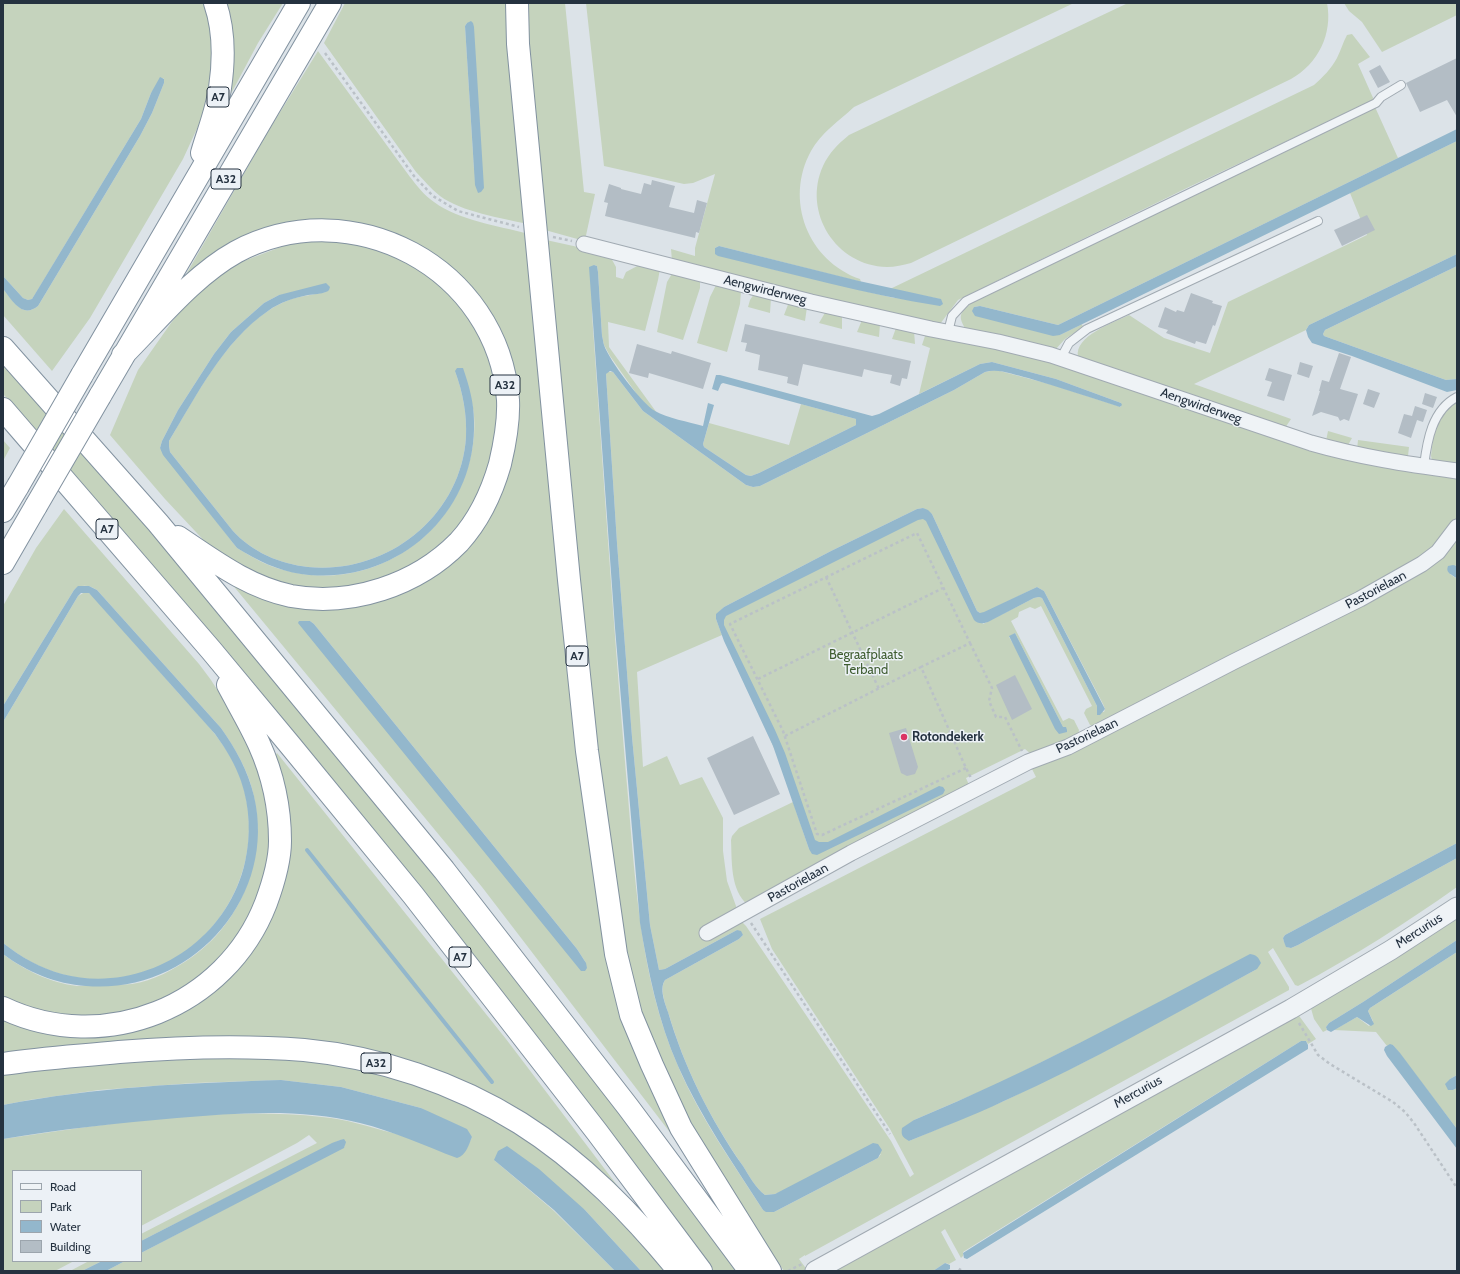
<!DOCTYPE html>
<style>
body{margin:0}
#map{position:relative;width:1460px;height:1274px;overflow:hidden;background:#dce3e8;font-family:Cabin,sans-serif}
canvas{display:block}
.frame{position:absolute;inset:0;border:4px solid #253240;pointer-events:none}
.legend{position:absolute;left:12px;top:1170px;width:130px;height:92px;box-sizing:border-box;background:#ecf1f6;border:1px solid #9ca5ad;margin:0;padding:5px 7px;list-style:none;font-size:12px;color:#253240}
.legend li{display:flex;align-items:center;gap:8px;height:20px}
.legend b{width:20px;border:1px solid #9ca5ad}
</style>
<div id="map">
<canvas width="1460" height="1274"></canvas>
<div class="frame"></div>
<ul class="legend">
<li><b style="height:5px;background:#eff3f6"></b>Road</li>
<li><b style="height:11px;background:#c5d3bd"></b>Park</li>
<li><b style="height:11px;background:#93b7cc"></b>Water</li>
<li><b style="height:11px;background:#b3bdc5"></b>Building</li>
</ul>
</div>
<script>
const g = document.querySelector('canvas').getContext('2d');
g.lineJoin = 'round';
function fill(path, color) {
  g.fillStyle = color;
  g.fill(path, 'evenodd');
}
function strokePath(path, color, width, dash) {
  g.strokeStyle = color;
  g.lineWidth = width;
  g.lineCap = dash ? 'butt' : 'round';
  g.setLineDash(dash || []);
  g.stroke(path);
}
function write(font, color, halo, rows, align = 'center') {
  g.font = font + ' Cabin,sans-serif';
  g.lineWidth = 3;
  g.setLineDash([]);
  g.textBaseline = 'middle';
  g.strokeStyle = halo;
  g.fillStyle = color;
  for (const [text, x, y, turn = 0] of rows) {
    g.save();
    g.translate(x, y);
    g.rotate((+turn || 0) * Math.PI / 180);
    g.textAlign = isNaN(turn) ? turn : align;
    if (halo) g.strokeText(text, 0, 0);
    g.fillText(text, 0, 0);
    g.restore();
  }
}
const green = new Path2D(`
 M3,3H206L213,46L211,86L201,120L183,159L90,318L52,371L3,315V289C13,300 22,319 38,306L140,136L152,113L164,83V79L163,78L151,93L141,119L34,296L32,299L28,300L23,298L3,276Z
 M220,3H283L258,43L225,105Z
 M345,3H510L527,224C501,218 462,212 440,196C431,189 424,180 416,172L324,43ZM467,23L475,185L465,26Z
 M524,3H565L584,192L595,194L585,240H581L545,230Z
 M586,3H1074L854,107C839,121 821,133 811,151C784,200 808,261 860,279L861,282L719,246L715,248L772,269L894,298L940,299L890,289L1314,85C1323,77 1331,69 1337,58C1341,50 1343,42 1347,35L1352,34L1370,57L1358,64L1374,100L1191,186L962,298L958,300L940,324L878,312L672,261L671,249L695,256V248L715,174L693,183L684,184L604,166Z
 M1128,3H1327C1333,34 1318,64 1291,79L911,263C903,265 895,267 887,267C836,266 802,212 823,166C829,153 838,144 849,135Z
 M1344,3H1457V15L1382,52L1362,22L1349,11Z
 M318,51L410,177C417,186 424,195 434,202C460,221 497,225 528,234L607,948L685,1152L482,887L231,583L290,601L441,564L511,447L474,297L339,225L180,285L269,130ZM310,621L314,624L577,949L586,963L299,622Z
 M1375,107L1398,158L1058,325L980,306L974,307L1060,335L1082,324L1083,327L1065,339L1055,350L966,330C958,316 959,314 971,303L1107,235L1310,139Z
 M1457,141V254L1309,325L1306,330L1194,384L1291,419L1285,428L1078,357C1074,336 1113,323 1129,315L1164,338L1210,353L1228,302L1367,235L1350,193Z
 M337,240L390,252L437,281L472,322L488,354L497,389L498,426L486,480L469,512L458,527L431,552L400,572L365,584L329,589L292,586L257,575L210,547L165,499L110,435L138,370L171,323L183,308L205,287L233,265L283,244ZM326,292C312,295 297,296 284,302C232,325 197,394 169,441V446L170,452L233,531C252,552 280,564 308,567C386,575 461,517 466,437C467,414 463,393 455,371C460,381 470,394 472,404C478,427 472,460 463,481C435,551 357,591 284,570C267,566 252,557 237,548L160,448L162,441L178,410L214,354L231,332L264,303L279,295Z
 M546,240L578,247L610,256L616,267V277L623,279L626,272L641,264L660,269L658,280L645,331L608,322L609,347L657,413L648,407L638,396L610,356L604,345L602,336L598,272L597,266L594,265L592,314C603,467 613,620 626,774C635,872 638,974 678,1066C700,1118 733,1163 763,1210L770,1212H774L878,1158L881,1154L775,1194L765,1195C756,1188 749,1176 743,1166C711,1120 685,1069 669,1015C666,1006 659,989 665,980L739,939L743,935L737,930L665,969L659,970L650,925L632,737L617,543L606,374L607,372H613L643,411L746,485L753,487L760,486L954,390L985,372L995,370L1000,371L1053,385L1121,407V403L1056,379L992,362L980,364L919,394L930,348L922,345L926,333L940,338L971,344L972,342L1067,366L1457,477V522L1450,532L1413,566L1094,727L1090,725L1084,713L1086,709L1092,706L1041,606L1035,609L1030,607L1019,612L1018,617L1011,621L1063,721L1069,718L1074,720L1079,730L1078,736L1032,755L1025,749L966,778L969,785L748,905C730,890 732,861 731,840L732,836L739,828L793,802L809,849L816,851L796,799L725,634L721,614L925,512L983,624L1034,598L1039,597L1042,598L1097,706V710L1104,712L1105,709L1103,704L1044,591L1037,587L984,613H980L977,611L932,514L923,508L917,509L831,551L724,607L716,615V619L722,635L637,672L643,767L667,756L680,785L702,777L723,818V851L727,881L736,906L738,921L742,922L746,926L891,1141L910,1177L914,1174L890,1129L772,949L760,919L1036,777L1031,767L1419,572L1457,535V566L1456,565L1450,574L1457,579V843L1285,935L1283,938L1284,942L1287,947L1291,948L1298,945L1457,858V887C1406,923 1353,957 1298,986L1295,985L1273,948L1268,952L1289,987V990L805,1256V1255L799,1259L808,1271H784L695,1141L632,994L591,734ZM1015,633L1063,727L1009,637ZM1257,969L1088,1060L1004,1101L909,1141L914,1120L1000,1083L1080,1043Z
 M1457,266V379L1446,380L1324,336L1323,334L1325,330Z
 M673,272L700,279V288L683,340L657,332L667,282Z
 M716,285L741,291L740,304L727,352L697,343L710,297Z
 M754,294L771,298L770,313L748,307L750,300Z
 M789,302L807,307L805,321L784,315Z
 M826,311L842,315V329L819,323Z
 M862,320L880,324L879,337L857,332Z
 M896,328L914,331L915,344L892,339Z
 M3,362L89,456L344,761L512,972L741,1271H713L653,1189L29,423L3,394Z
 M1457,400V464L1432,460L1431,456L1434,429L1441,414Z
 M801,404L856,419V425L759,473L751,476L746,475L704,447L703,444L709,423L789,445Z
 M1328,431L1352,438L1347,447L1326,441Z
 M3,440L10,448L3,461Z
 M1358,440L1409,447L1408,456L1406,458L1357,450Z
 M64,509L199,664L211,680L244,732L262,765L272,840L264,884L237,940L192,984L148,1005L111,1015L68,1018L25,1006L3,996V954C24,970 51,983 77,986C86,986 96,985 105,985C114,984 123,985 132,984C153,981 175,969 192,957C248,918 271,842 249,779C242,760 232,744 221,728L97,590C89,585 81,584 74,590L3,706V606L36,548Z
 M85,592L89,593L93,596C120,626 147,657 174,688C200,717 230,745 242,782C277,894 176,1006 61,974C39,968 21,957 3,943V722L78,596Z
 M277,753L506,1039L629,1201L559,1140L367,1053L3,1059V1014L143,1023L266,926L273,758Z
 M1457,915V940L1363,1002L1329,1023L1326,1027L1327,1030L1323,1032L1314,1019L1310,1005Z
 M1457,952V1075L1450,1079L1453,1090L1457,1088V1129L1393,1045L1387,1046L1376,1032L1334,1030L1357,1017L1369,1026L1373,1021L1368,1011L1370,1008Z
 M1297,1013L1316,1039L1308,1044L1306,1041H1301L963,1252V1256L961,1258L945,1229L941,1232L956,1260L949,1264L945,1263L933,1271H826Z
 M282,1056L338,1065L388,1075L462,1103L524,1135L574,1176L642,1244L665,1271H641L585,1210L494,1160L553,1210L615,1271H106L125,1261H141V1253L345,1146L340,1140L141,1241V1234L317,1143L309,1135L297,1143L141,1226V1171H13V1261H74L55,1271H3V1139C108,1124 216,1106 322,1117C346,1119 369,1127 393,1133C417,1140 442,1145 466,1150L472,1137L421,1108L341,1087L281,1080L194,1083L99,1090L29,1100L3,1105V1074C96,1063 189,1059 282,1056Z
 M89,1261H102L82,1271H70Z`);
const water = new Path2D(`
 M471,21L473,23L474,27L484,188L481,192L478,193L475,185L465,26L467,23Z
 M160,77L164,79V83L152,113L140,136L38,306C22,319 12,300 3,289V276L23,298L28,300L32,299L141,119L151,93Z
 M1457,129V141L1060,335L1053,336L975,316L972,311L974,307L980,306L1058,325Z
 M719,246L859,281L941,299L943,304L940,306C865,294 792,274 718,256L715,254V248Z
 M1457,254V266L1325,330L1323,334L1324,336L1446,380L1457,379V390L1447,392L1352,356L1312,343L1308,337L1306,330L1309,325Z
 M594,265L597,266L598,272L602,336C603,339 603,342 604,345C609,360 642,404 655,411C667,418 689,422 703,426L708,403L714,405L703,444L704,447L746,475L751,476L759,473L856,425V419L723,383L721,384L718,391L712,389L716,375H720L872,416L879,414L980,364L992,362L1056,379L1121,403L1122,405L1120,407C1089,397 1059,387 1028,378C1014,375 999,368 985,372L954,390L760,486L753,487L746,485L643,411L613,372L610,371L606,374L617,543L632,737L650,925L659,970L665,969L737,930L741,931L743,935L739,939L665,980C659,989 665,1003 668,1012C684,1067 710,1119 743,1166C749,1176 756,1188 765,1195L775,1194L873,1143L878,1144L882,1150L878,1158L774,1212H766L763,1210C733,1163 701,1118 678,1066C658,1021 648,971 640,923L615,628L589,267Z
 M326,283L330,287C329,290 329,291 326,292C321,294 314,294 308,295C294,298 280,302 268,311C223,342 197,395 169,441V446L170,452L233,531C252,552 280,564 308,567C386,575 461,517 466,437C467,414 463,393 455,371L457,368H463C469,385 474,403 474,421C477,515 394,587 301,574C278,571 257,560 237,548L163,455L160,448L162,441L178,410L214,354L231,332L264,303L279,295Z
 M923,508L928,510L932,514L977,611L980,613L984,612L1037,587L1044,591L1105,709L1100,715H1097V706L1042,598L1039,597L1034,598L988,622C982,624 978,624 974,620L926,521L923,519L918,520L726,616L724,620V625L775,730L785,753L815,840L819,842H828L939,786L943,787L945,790L943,794L817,855L812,854L809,849L773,746L724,641L716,619V614L724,607L831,551L917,509Z
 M1453,565L1457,566V579C1453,574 1445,574 1448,566Z
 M78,586H89L97,590L221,728C236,749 248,771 254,796C278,899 190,995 86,986C56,984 27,972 3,954V943C21,957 40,968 62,974C142,995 227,943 245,862C251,836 250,807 241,781C235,764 226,749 215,734L89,593H81L78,596L3,722V706L74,590Z
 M299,621H310L314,624L577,949L586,963L587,968L585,971H581L298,623Z
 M1015,633L1063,727H1066L1067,730V732L1059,734L1055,729L1009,636Z
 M1457,843V858L1298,945L1291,948L1286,947L1284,942L1283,938L1285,935Z
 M1457,940V952L1370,1008L1368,1011L1374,1024L1371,1026L1357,1017L1331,1032L1327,1030L1326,1027L1329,1023L1363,1002Z
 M1250,954C1257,955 1258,957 1261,963L1257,969C1174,1014 1091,1062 1004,1101C973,1116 940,1128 909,1141C902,1137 901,1135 902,1128L914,1120C1030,1072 1139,1012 1250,954Z
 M1301,1041H1306L1308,1045V1049L967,1259L964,1258L963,1253Z
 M1390,1044L1393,1045L1400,1053L1457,1129V1149L1387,1056L1384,1050L1385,1047Z
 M1457,1075V1088L1453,1090H1448L1445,1084L1450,1079Z
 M281,1080L341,1087L421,1108L467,1129L472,1137C469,1144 466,1156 457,1158C425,1146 393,1131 360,1123C301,1108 237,1113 177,1118C119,1123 61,1129 3,1139V1105C95,1087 188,1083 281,1080Z
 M344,1139L346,1142L344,1148L141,1253V1241L332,1143L340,1140Z
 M507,1146L539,1169L585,1210L641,1271H615L554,1210L494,1160L498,1151Z
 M102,1261H125L106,1271H82Z
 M945,1263L950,1265V1269L946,1271H933Z`);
const stream = new Path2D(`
 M307,850L492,1082`);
const building = new Path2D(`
 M1457,58V117L1447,100L1420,112L1406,83Z
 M1380,65L1390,82L1378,88L1369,71Z
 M652,180L675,186L669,207L694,213L697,200L707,203L699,233L696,232L695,238L605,216L608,203L604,202L609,184L621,188V189L641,194L644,183L651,185Z
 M1367,215L1375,230L1342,246L1334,230Z
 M1191,293L1213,301L1212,303L1222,306L1215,326L1213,325L1206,344L1196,341L1195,344L1166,333L1168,330L1158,327L1165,307L1176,312L1177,310L1184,312Z
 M745,324L911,361L907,379L902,378L900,386L890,383L892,375L876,372L864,369L862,377L803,364L798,386L787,383L788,377L758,370L760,355L745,351L747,343L741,342Z
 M637,344L671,354L672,351L711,363L703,389L649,373L648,378L629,373Z
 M1339,353L1351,357L1340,389L1358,394L1349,421L1344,419L1340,421L1338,417L1321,412L1312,416L1320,391H1319L1322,380L1329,382Z
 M1300,362L1313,366L1309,378L1297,374Z
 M1269,368L1292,375L1284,401L1267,396L1272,382L1265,380Z
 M1368,389L1380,393L1374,408L1363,404Z
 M1425,393L1437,397L1433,408L1422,404Z
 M1415,406L1427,410L1423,422L1417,420L1411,438L1398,433L1404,414L1412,416Z
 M1015,675L1032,709L1012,720L996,685Z
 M906,728L918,767L915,774L907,776L901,773L889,733Z
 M753,736L780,794L734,815L707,758Z`);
const path = new Path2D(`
 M325,53L414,176L433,196L458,211L519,227
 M553,237L572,241
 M826,577L879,689
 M970,643L992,688L989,701L996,717H1005L1022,751
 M758,679L943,588
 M785,736L921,667
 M966,768L822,835L817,834L783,731L730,624L917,533L970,643L921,667L966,768L971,778
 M751,923L890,1134
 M1299,1023L1318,1055L1330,1064L1393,1102L1405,1112L1414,1123L1457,1188
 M788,1271L802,1264
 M959,1271L962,1266`);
const service = new Path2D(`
 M948,332L952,316L966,301L1376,103L1381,97L1401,85
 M1061,358L1069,343L1087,329L1318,221
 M1424,466C1427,441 1432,410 1457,397`);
const minor = new Path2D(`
 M584,244L811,302L931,329L998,342L1051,355L1311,443C1360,457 1406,464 1457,471
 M707,933L851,853L1028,762L1068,747L1103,729L1233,662L1360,599L1422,564L1438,552L1457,527`);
const tertiary = new Path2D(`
 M815,1271L1291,1009L1391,950L1457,907`);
const motorway = new Path2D(`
 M517,3L518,44L569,580L587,751L616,954L631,1015L652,1065L681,1128L770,1271
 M202,153C208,132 217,110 220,88C224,61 224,29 215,3
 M3,348L158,523L444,870L628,1107L750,1271
 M123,355C158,320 193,276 236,252C352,190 498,268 508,400C509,421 505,443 500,464C492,492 479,520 459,542C417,585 351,607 291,596C248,587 214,561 178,537
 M82,375L299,3
 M100,396L330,3
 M3,409L211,650L290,745L413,895L597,1132L701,1271
 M3,511L18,486
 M3,563L36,506
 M3,1008C104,1056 226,1007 266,903C273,884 280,861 280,841C280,807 273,775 259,744C250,724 238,704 228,685
 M3,1064C42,1058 80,1056 119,1052C180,1047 242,1045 304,1050C379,1057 456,1083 520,1123C582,1162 633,1215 679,1271`);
const motorwayBridge = new Path2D(`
 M18,486L82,375
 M36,506L100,396`);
const markers = [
 [904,737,4,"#db3464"]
];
const shields = [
 [218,97,22],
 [226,179,30],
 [505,385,30],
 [107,529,22],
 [577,656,22],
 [460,957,22],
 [376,1063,30]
];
const shieldNames = [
 ["A7",218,97],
 ["A32",226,179],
 ["A32",505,385],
 ["A7",107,529],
 ["A7",577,656],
 ["A7",460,957],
 ["A32",376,1063]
];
const streetNames = [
 ["Aengwirderweg",765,290,14],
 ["Aengwirderweg",1201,406,19],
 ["Pastorielaan",1376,590,-28],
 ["Pastorielaan",1087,736,-25],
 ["Pastorielaan",798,883,-29],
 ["Mercurius",1419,931,-33],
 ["Mercurius",1138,1092,-29]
];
const parkNames = [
 ["Begraafplaats",866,655],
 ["Terband",866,670]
];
const poiNames = [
 ["Rotondekerk",912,737]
];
fill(green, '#c5d3bd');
fill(water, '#93b7cc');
strokePath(stream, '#93b7cc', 4);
fill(building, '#b3bdc5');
strokePath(service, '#a1aab2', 10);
strokePath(minor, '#a1aab2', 17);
strokePath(tertiary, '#a1aab2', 21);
strokePath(motorway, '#8292a0', 24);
strokePath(path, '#bac1c7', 2.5, [3, 3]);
strokePath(service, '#eff3f6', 8);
strokePath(minor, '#eff3f6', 15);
strokePath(tertiary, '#eff3f6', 19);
strokePath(motorway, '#fff', 22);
strokePath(motorwayBridge, '#8292a0', 24, []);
strokePath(motorwayBridge, '#fff', 22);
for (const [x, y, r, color] of markers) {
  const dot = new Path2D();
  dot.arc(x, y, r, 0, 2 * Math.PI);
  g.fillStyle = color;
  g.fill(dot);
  strokePath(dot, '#ecf1f6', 1.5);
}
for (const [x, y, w] of shields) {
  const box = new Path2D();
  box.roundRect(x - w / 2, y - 10, w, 20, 3);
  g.fillStyle = '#ecf1f6';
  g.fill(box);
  strokePath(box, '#253240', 1);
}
write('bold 12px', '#253240', null, shieldNames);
write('13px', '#253240', '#ecf1f6', streetNames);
write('13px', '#3f5d31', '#ecf1f6', parkNames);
write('bold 13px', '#253240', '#ecf1f6', poiNames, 'left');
</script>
